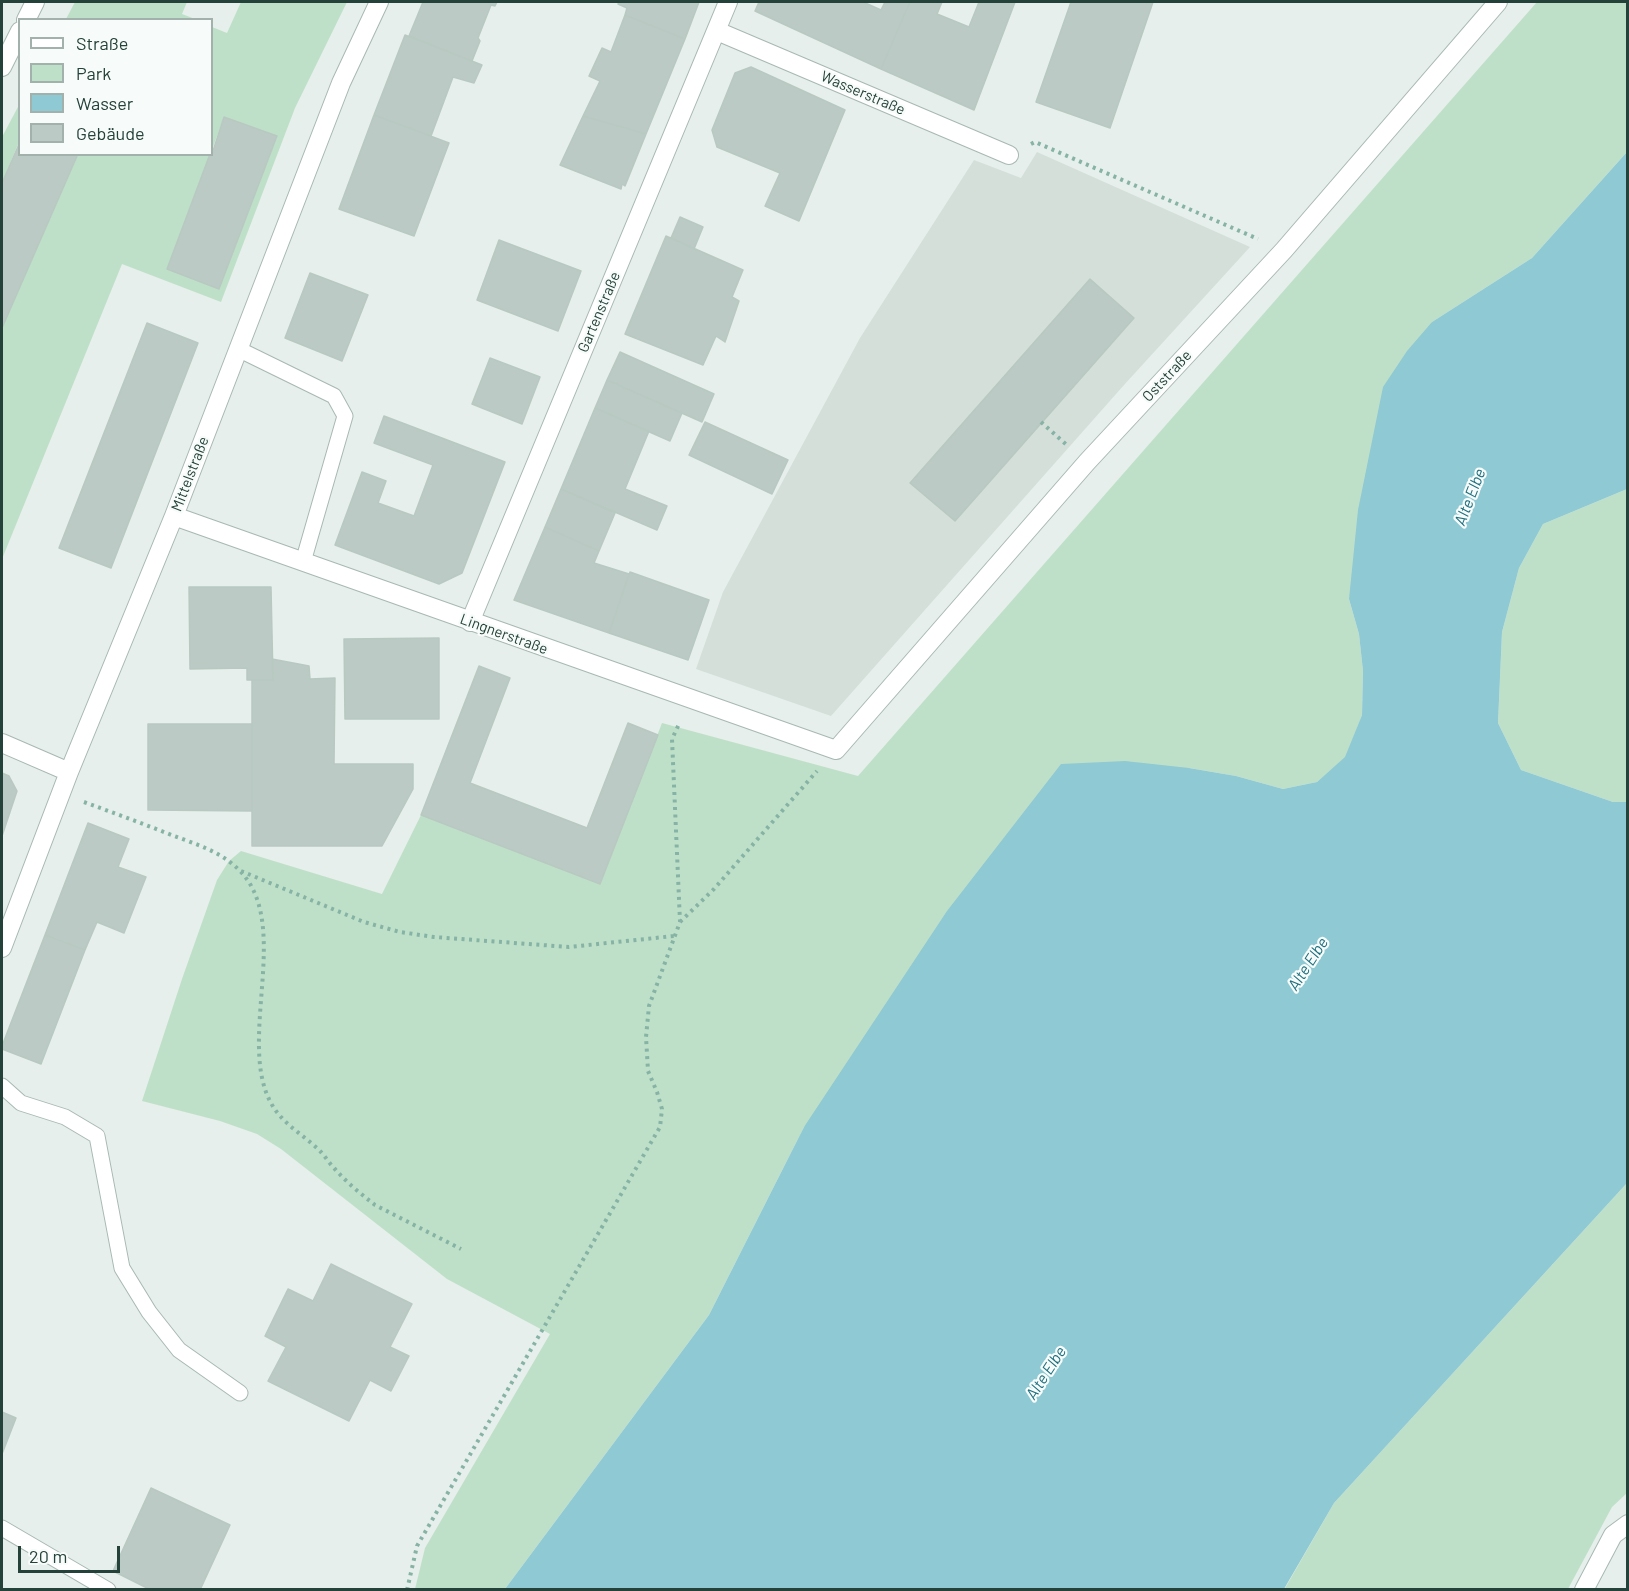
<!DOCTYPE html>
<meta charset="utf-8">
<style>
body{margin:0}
#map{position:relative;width:1629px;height:1591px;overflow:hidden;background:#e6efeb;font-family:Barlow,sans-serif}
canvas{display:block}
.frame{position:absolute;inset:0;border:3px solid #24423a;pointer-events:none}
.legend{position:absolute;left:18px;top:18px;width:195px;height:138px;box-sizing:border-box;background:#f7fbf9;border:2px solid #a3b1ad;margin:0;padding:8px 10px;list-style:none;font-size:18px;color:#24423a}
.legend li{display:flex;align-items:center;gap:12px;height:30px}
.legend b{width:30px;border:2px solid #a3b1ad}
.scale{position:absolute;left:18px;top:1546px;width:102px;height:27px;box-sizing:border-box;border:3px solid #24423a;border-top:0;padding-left:8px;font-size:18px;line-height:21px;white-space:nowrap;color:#24423a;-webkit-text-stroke:4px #f7fbf9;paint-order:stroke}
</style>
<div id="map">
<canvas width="1629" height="1591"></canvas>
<div class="frame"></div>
<ul class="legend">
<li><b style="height:8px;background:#fff"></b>Straße</li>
<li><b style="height:16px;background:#bfe0c8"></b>Park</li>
<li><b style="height:16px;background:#8ec9d4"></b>Wasser</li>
<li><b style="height:16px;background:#bbcac4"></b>Gebäude</li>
</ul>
<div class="scale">20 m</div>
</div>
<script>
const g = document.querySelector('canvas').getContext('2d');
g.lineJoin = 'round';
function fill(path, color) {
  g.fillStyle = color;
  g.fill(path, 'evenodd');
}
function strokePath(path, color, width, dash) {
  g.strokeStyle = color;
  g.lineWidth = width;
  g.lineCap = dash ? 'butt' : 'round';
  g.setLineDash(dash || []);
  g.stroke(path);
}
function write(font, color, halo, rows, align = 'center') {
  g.font = font + ' Barlow,sans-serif';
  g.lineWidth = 4.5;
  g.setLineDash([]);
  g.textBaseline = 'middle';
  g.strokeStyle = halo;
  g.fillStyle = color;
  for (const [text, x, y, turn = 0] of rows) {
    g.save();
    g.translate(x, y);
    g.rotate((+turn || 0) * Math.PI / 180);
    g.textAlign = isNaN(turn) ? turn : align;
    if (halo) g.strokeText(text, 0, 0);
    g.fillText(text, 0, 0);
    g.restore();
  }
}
const built = new Path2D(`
 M1037,152L1250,247L1124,385L831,716L696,669L723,592L860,338L974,160L1021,178Z`);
const green = new Path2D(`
 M75,2H187L182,14L195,19H66Z
 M241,2H347L295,108L221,302L122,264L2,559V328L78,155H210L167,269L219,289L277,137L224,117L212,150V27L227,33Z
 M1537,2H1627V152L1532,258L1432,322L1349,599L1359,634L1363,671L1362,715L1346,757L1317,782L1283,789L1236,776L1189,768L804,1127L709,1315L505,1589H415L425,1548L550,1334L447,1279L281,1149L257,1134L220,1121L142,1101L182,979L217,880L229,861L241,851L382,894L421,815L600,884L662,723L858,776Z
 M19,105V142L2,183V137Z
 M1627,489V802H1613L1521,770L1498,723L1502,632L1519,568L1543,524Z
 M1627,1183V1493L1612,1507L1568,1589L1284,1590L1334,1503Z`);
const water = new Path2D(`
 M1627,152V489L1543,524L1519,568L1502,632L1498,723L1521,770L1613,802H1627V1183L1334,1503L1284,1589H505L709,1315L804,1127L947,911L1061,764L1125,761L1189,768L1236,776L1283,789L1317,782L1345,757L1362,715L1363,671L1359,634L1349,599L1358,510L1383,387L1407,351L1432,322L1532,258Z`);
const building = new Path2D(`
 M423,2H497L495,6L491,5L478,38L480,41L472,61L409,36Z
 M619,2H699L685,39L625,15L627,8L618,4Z
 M759,2H863L881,10L885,2H910L881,69L755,11Z
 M910,2H942L937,14L969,27L979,2H1015L974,110L881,69Z
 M1071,2H1153L1110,128L1036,102Z
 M625,15L685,39L646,134L583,116L600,81L589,76L602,48L611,52Z
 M405,35L482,65L474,83L453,77L431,136L374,115Z
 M751,67L845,110L799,221L765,206L780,173L717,147L712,130L735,73Z
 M374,115L449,143L414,236L339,209Z
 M583,116L646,134L625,186L622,184L621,189L560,165Z
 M224,117L277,136L219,289L167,269L210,154H212Z
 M20,142V154H78L2,328V183Z
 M680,217L703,227L694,249L671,238Z
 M666,236L743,270L732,297L739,301L725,342L716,336L703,365L625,334Z
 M499,240L581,271L558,331L477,300Z
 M310,273L368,295L342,361L285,338Z
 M1090,279L1134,318L955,521L910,483Z
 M147,323L198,343L111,568L59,548Z
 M620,352L714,394L702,422L607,380Z
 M490,358L540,377L522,424L472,404Z
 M607,380L682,413L670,441L595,408Z
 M595,408L649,431L625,489L667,506L657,530L561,489Z
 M384,416L505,462L462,573L439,584L335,545L362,472L386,481L378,503L414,516L433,465L374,443Z
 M705,422L788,460L772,494L689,455Z
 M561,489L615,513L599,551L545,527Z
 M545,527L599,551L594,563L629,574L609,633L514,600Z
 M630,572L709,600L688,660L609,633Z
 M189,587H271L273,680H247V668L190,669Z
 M439,638V719H345L344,639Z
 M272,659L309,666L310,679L335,678L334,764H413V789L382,846H252V680H273Z
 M479,666L510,678L470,783L587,828L628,723L658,735L600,884L421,815Z
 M148,724H252V811L148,810Z
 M2,773L9,776L17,791L2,836Z
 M88,823L129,839L118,867L146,877L124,933L97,922L85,950L45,935Z
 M45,935L85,950L41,1064L2,1049V1046Z
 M331,1264L412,1304L390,1347L409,1356L391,1391L370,1380L349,1421L268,1381L286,1347L265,1336L288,1289L313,1301Z
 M2,1412L16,1418L2,1454Z
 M151,1488L230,1525L200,1590H151L113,1571Z`);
const path = new Path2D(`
 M1031,144L1035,142L1258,239
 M1041,422L1068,446
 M84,802C114,813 144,824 174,836C196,844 221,852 238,869C294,922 236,1040 271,1103C282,1124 304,1135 320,1151C325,1156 329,1163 334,1168C346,1182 361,1194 375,1205L461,1249
 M241,871L364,922L400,932L434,937L569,947L674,936
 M680,922L714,889L817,771
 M407,1590L417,1546L660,1127L662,1109L657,1092L648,1071L646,1037L649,1006L680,922L672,739L680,722`);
const lane = new Path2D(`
 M238,349L334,396L345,416L303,562
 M2,1086L21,1103L65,1117L97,1136L122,1268L149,1312L179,1350L240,1393
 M2,1528L108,1590`);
const street = new Path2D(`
 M26,20L35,2
 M717,31L1009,155
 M2,67L20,31
 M174,516L836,750L1087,462L1284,250L1498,2
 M470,622L728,2
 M2,743L69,772
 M2,948L69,772L174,516L341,83L379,2
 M1584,1590L1613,1535L1628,1524`);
const streetNames = [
 ["Wasserstraße",863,93,23],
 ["Gartenstraße",599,312,-67],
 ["Oststraße",1167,376,-47],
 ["Mittelstraße",190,474,-69],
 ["Lingnerstraße",504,634,20]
];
const waterNames = [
 ["Alte Elbe",1470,497,-69],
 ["Alte Elbe",1308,964,-57],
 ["Alte Elbe",1046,1373,-57]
];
fill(built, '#d4dfda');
fill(green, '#bfe0c8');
fill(water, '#8ec9d4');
fill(building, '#bbcac4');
strokePath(building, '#b8c9c2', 1.5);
strokePath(lane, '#a8b8b2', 17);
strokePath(street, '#a8b8b2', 20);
strokePath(path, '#86b3a5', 4, [3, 4.5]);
strokePath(lane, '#fff', 15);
strokePath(street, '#fff', 18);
write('15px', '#24423a', '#f7fbf9', streetNames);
write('italic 16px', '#1c6f80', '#f7fbf9', waterNames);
</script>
